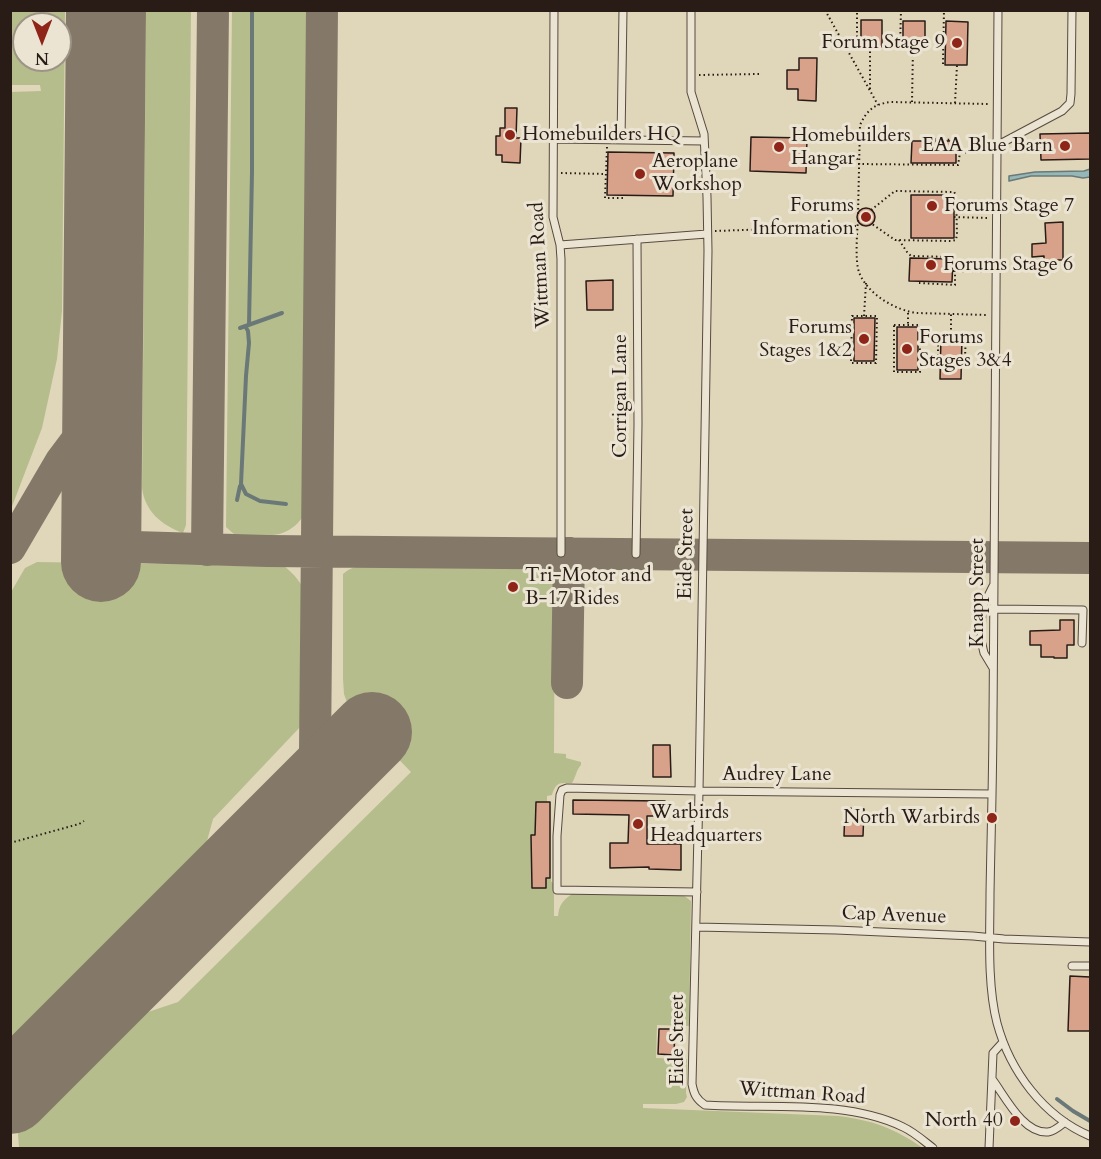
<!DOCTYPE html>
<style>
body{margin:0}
#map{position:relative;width:1101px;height:1159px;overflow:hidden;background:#e0d6b9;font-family:Cardo,serif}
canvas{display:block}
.frame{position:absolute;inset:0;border:12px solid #291c17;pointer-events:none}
.north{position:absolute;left:12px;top:12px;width:60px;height:60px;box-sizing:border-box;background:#ebe4d2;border:2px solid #9d9487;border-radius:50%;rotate:180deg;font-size:16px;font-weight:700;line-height:24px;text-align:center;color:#291c17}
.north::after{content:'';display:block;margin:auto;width:21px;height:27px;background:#8f2418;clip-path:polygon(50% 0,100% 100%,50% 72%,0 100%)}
</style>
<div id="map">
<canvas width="1101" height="1159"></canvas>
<div class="frame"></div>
<div class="north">N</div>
</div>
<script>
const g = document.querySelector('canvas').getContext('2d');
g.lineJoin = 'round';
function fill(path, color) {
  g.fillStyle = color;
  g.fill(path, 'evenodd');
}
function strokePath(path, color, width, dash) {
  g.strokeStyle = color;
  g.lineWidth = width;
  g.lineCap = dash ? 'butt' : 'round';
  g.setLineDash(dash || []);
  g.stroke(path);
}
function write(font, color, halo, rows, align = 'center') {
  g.font = font + ' Cardo,serif';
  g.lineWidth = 6;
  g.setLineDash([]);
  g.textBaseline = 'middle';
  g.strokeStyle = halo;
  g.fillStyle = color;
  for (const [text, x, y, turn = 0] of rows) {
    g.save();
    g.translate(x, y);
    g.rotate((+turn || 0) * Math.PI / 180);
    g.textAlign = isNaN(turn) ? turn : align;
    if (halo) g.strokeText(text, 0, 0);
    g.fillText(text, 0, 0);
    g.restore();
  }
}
const green = new Path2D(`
 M11,10L65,11L62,311L57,359L42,428L11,509V92L41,91L40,85H11ZM24,24H60V60H24Z
 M146,11H191L186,525L183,533C161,525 145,511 142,488Z
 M232,11H313L308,500C307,516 295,530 279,534C267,537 248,535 235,535L226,527Z
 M37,562L284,566C294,574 302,583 307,596L306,707L305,717L301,726L213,819L201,863L11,1056V592L25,568Z
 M396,563L555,564L554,753L566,754V758L581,762V765C576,770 576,777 572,783C559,783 556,782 552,795L547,796V802H536L535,835H531V877L539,878L540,888H546V878H551V881L554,885V916H558C559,905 563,900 572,894L683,895L691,901L689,1026L657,1025L656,1058L687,1059L686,1093L687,1097L684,1102L676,1104H643V1108L838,1116C872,1120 894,1128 923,1148H20L19,1147L18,1135L19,1127L127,1019L178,1002L411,772L349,708L344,694L343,679V574C356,562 380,564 396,563Z`);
const water = new Path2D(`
 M1090,169V177L1083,178L1072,176H1031L1009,181V176L1035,172L1084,171Z`);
const stream = new Path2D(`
 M249,325L252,172V10
 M245,326L248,331L249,343L246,376L241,484L246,494L260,501L286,504
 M240,328L282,313
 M237,500L240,486
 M1057,1099L1073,1111L1090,1121`);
const taxiway = new Path2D(`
 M101,546L267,551L1090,558
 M10,548L61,461L103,405
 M207,550L213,10
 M567,683L569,553
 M298,806L313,784L315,750L322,10`);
const runway = new Path2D(`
 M101,562L106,10
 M10,1094L372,732`);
const building = new Path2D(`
 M861,20H882V47H861Z
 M903,21H925V48H903Z
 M946,21L968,22L967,65H945Z
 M799,58H817L816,101L798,100V89H787V70H799Z
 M505,108H517L516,138H521L520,163L502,162V155H496V136H500V128H505Z
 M1090,133V159L1041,160L1040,134Z
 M751,137L807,138L806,173L750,171Z
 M912,141H956V163H911Z
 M608,152L674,153L673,196L607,195Z
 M911,195H954V238H911Z
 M857 217a9 9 0 1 1 18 0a9 9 0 1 1-18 0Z
 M1063,222V260H1044V256L1032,257V244L1046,243L1045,223Z
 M910,258L953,259L952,282L909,281Z
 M613,280V310H587L586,281Z
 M854,318H875L874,361H854Z
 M897,327H918V370H897Z
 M941,336L962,337L961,379H940Z
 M1060,620H1074V645H1067V658H1054V657H1041V645H1030V631L1060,630Z
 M653,745H670L671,777H653Z
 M573,800L665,801V816H647V844H681V870L649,869V867L610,868V843H628L629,815L573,814Z
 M536,802H550V878H546V888H532L531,835H535Z
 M845,808L864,809L863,836H844Z
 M1070,976L1090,977V1031H1068Z
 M659,1029H675L674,1055L658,1054Z`);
const path = new Path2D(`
 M825,10L878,105
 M857,46V10
 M900,47L901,10
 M943,64L944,10
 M699,75L759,74
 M870,89V47
 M912,102L913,48
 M955,103L957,65
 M607,147L605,198H624
 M956,153L990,151
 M807,155L858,159
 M858,164L958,165L960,153L959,140L923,139
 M561,173L606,174
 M871,210L895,191L954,192L956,195L957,234L956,240L951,241L895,240L872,224
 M858,214L860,125C867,110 874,104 891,102L989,104
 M954,217L989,218
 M858,220C857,233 855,261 859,272C867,294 896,311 918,313L988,315
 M715,231L856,226
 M899,240L907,252L911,256L953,257L955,258V285L919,283
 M953,271L988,272
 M908,313V325
 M852,316H877L876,363H851Z
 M864,316L866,283
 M894,325H920V372H894Z
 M951,334V314
 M938,369V334H966L965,357
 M10,843L79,824L84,821`);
const service = new Path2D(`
 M554,10L553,217L560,245L561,259V553
 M691,10V92L704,134L707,197L708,251L699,791L692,1084C694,1094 696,1099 705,1105C768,1109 846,1099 903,1127C914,1132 924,1141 933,1148
 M998,10C998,245 996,479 993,713C993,773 991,834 990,894C990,934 987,984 997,1023C1010,1071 1043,1116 1090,1136
 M554,139L704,141
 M621,140L623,10
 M998,145L1062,111L1070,103L1071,94L1072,10
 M560,245L707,234
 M636,554L638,424L637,239
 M993,586L982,608L981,640L984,653L993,668
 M994,609L1083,610L1082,643
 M697,892L557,890V836L560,795L562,790L567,788L699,791L992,794
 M696,927L836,930L973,936L1004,939L1090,942
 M1072,966H1090
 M992,1079C1005,1096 1023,1134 1048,1132C1055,1131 1060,1126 1065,1122
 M989,1148L993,1053L1003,1042`);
const markers = [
 [957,43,6,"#8f2418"],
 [510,135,6,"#8f2418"],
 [1065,146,6,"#8f2418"],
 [779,147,6,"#8f2418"],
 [640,174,6,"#8f2418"],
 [932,206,6,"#8f2418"],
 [866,217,6,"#8f2418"],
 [931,265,6,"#8f2418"],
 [864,339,6,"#8f2418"],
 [907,349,6,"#8f2418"],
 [513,587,6,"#8f2418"],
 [992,818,6,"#8f2418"],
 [638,824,6,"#8f2418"],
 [1015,1121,6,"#8f2418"]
];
const poiNames = [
 ["Forum Stage 9",945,43,"right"],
 ["Homebuilders HQ",522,135],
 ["Homebuilders",791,136],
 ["Hangar",791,159],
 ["EAA Blue Barn",1053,146,"right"],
 ["Aeroplane",652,162],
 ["Workshop",652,185],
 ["Forums",854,206,"right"],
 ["Information",854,229,"right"],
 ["Forums Stage 7",944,206],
 ["Forums Stage 6",943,265],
 ["Forums",852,328,"right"],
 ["Stages 1&2",852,351,"right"],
 ["Forums",919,338],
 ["Stages 3&4",919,361],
 ["Tri-Motor and",525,576],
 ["B-17 Rides",525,599],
 ["Warbirds",650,813],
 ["Headquarters",650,836],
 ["North Warbirds",980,818,"right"],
 ["North 40",1003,1121,"right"]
];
const streetNames = [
 ["Wittman Road",541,265,-93],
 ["Corrigan Lane",621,396,-90],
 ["Eide Street",687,554,-89],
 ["Knapp Street",978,593,-90],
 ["Audrey Lane",777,775],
 ["Cap Avenue",894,916,2],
 ["Eide Street",678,1040,-90],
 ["Wittman Road",802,1094,4]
];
fill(green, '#b5bd8d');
fill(water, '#96b7b7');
strokePath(water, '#6a7977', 1.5);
strokePath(stream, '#6a7977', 4);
strokePath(taxiway, '#847968', 32);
strokePath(runway, '#847968', 80);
fill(building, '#d8a18a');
strokePath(building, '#291c17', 1.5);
strokePath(service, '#574a40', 9);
strokePath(path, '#291c17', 2, [1.5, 3]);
strokePath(service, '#ebe4d2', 7);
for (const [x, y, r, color] of markers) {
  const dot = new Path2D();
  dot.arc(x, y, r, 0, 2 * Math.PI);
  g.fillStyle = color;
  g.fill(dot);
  strokePath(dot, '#ebe4d2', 2);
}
write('20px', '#291c17', '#ebe4d2', poiNames, 'left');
write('20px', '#291c17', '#ebe4d2', streetNames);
</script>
